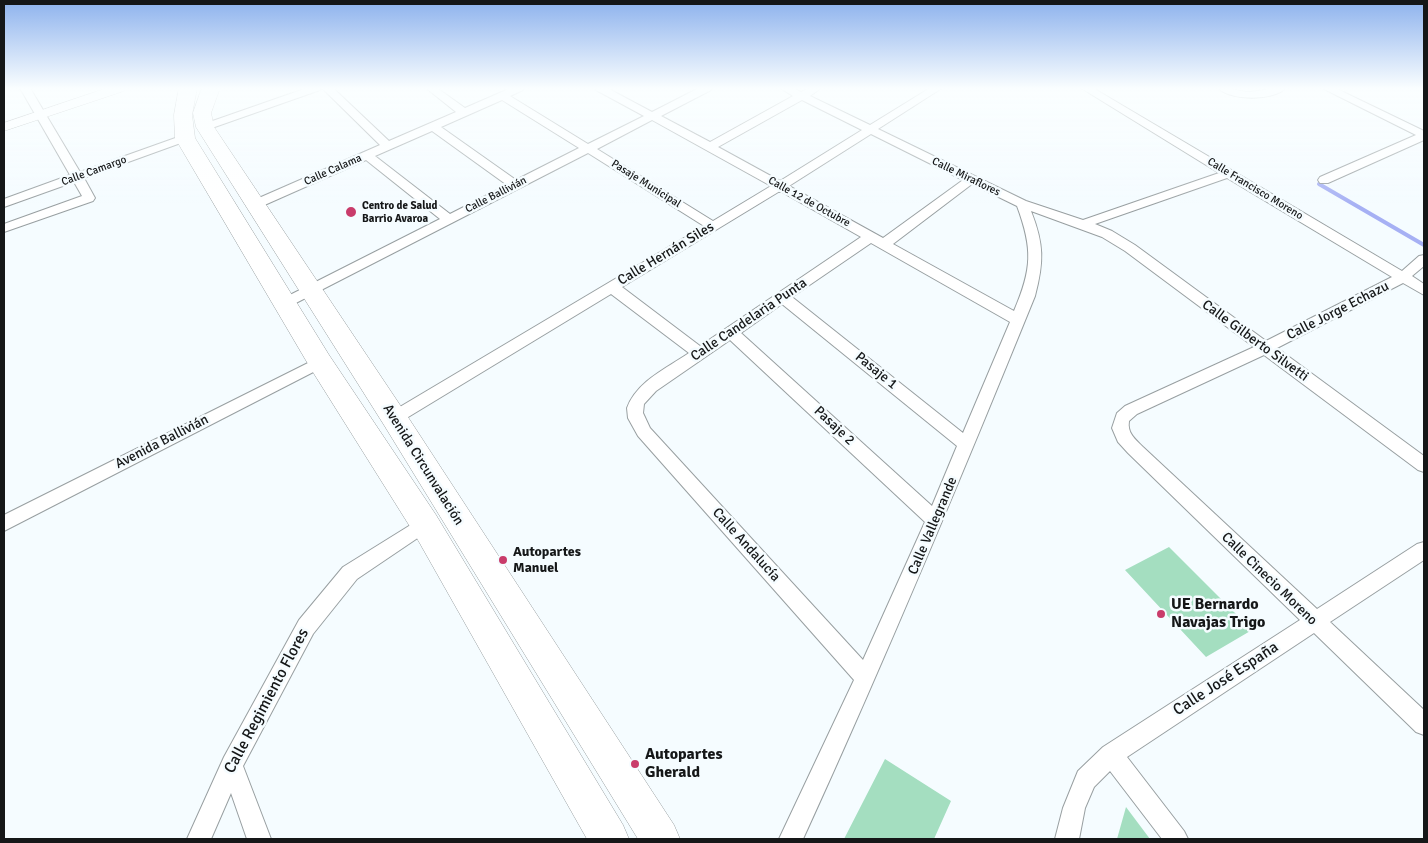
<!DOCTYPE html>
<meta charset="utf-8">
<style>
body{margin:0}
#map{position:relative;width:1428px;height:843px;overflow:hidden;background:#f5fcff;font-family:Signika,sans-serif}
canvas{display:block}
.frame{position:absolute;inset:0;border:5px solid #151718;pointer-events:none}
</style>
<div id="map">
<canvas width="1428" height="843"></canvas>
<div class="frame"></div>
</div>
<script>
const g = document.querySelector('canvas').getContext('2d');
g.lineJoin = 'round';
function fill(path, color) {
  g.fillStyle = color;
  g.fill(path, 'evenodd');
}
function strokePath(path, color, width, dash) {
  g.strokeStyle = color;
  g.lineWidth = width;
  g.lineCap = dash ? 'butt' : 'round';
  g.setLineDash(dash || []);
  g.stroke(path);
}
function write(font, color, halo, rows, align = 'center') {
  g.font = font + ' Signika,sans-serif';
  g.lineWidth = 5;
  g.setLineDash([]);
  g.textBaseline = 'middle';
  g.strokeStyle = halo;
  g.fillStyle = color;
  for (const [text, x, y, turn = 0] of rows) {
    g.save();
    g.translate(x, y);
    g.rotate((+turn || 0) * Math.PI / 180);
    g.textAlign = isNaN(turn) ? turn : align;
    if (halo) g.strokeText(text, 0, 0);
    g.fillText(text, 0, 0);
    g.restore();
  }
}
const green = new Path2D(`
 M1169,547L1252,630L1206,657L1125,570Z
 M885,759L951,801L934,839H844Z
 M1126,807L1150,839H1117Z`);
const stream = new Path2D(`
 M1319,184L1424,245`);
const minor = new Path2D(`
 M20,88H30L80,172L181,136L185,135L191,138L189,140L84,178L95,198L93,201L4,232V224L82,196L74,182L4,207V199L70,175Z
 M307,88H321L320,90L209,129H201L199,127L201,125Z
 M322,88H333L389,141L456,112L426,88H437L465,108L511,88H524L523,90L510,96L588,144L644,116L596,90L595,88H607L652,112L699,88H712L711,90L661,116L710,142L793,96L780,88H793L801,92L809,88H821L810,96L870,125L930,88H942L878,129L1026,201L1083,220L1219,173L1081,88H1093L1402,271L1419,256L1424,255V266L1412,276L1424,284V295L1403,283L1277,348L1424,456V472L1418,470L1264,355L1137,414L1129,421C1127,433 1135,439 1143,447L1317,609L1417,544L1424,542V560L1330,622L1424,710V735L1416,732L1314,633L1127,757L1184,831L1188,839H1162L1110,771L1094,787L1085,808L1079,839H1055L1063,808L1078,771L1103,747L1300,620L1128,453L1118,442L1112,428L1117,413L1125,406L1254,347L1125,251L1102,237L1031,211C1044,244 1044,262 1035,296C961,478 885,660 803,839H779L854,680L638,436L628,418L627,408C637,381 667,368 689,353L611,294L400,422L394,424L388,422L386,418L388,414L704,226L588,153L290,306H280L278,303L280,300L440,219L366,160L260,207H252L250,204L252,201L380,145ZM502,100L579,148L516,180L441,127ZM802,100L862,130L780,181L718,147ZM652,120L771,186L713,221L597,149ZM432,131L507,185L450,214L375,156ZM871,134L963,180L883,238L789,186ZM1227,178L1392,277L1266,341L1135,245L1112,231L1095,224ZM972,184L1017,206C1033,249 1032,269 1014,311L893,244ZM780,191L861,237L700,346L622,287ZM871,243L1010,322L963,433L792,297ZM782,304L957,446L932,506L741,333ZM730,340L925,522L863,660L650,428L643,413L644,404L656,391Z
 M1218,88C1229,87 1239,92 1250,92C1262,91 1274,87 1286,88C1273,101 1231,101 1218,88Z
 M1322,88H1335L1424,131V140L1328,183H1320L1318,180L1320,177L1416,135Z
 M320,357L325,358L328,362L325,366L4,531V515Z
 M425,516L431,519L434,524L431,529L357,579L313,634L243,766L271,839H247L231,793L211,839H187L224,757L299,620L343,567Z`);
const tertiary = new Path2D(`
 M107,88H125L124,91L4,131V123Z`);
const trunk = new Path2D(`
 M179,88H197L192,115L195,138L329,355L436,515L623,825L629,839H587L414,533L311,369L175,138L174,115Z
 M202,88H220L211,113L214,127L404,411L674,825L680,839H638L384,425L196,127L193,113Z`);
const markers = [
 [351,212,6,"#c93c6b"],
 [503,560,5,"#c93c6b"],
 [1161,614,5,"#c93c6b"],
 [635,764,5,"#c93c6b"]
];
const farStreetnames = [
 ["Calle Calama",333,170,-24],
 ["Calle Camargo",94,171,-20],
 ["Calle Miraflores",966,177,26],
 ["Pasaje Municipal",646,184,32],
 ["Calle Francisco Moreno",1255,189,31],
 ["Calle Ballivián",496,195,-27],
 ["Calle 12 de Octubre",809,202,29]
];
const farPoinames = [
 ["Centro de Salud",362,206],
 ["Barrio Avaroa",362,219]
];
const streetNames = [
 ["Calle Hernán Siles",666,254,-31],
 ["Calle Jorge Echazu",1338,311,-27],
 ["Calle Candelaria Punta",749,320,-34],
 ["Calle Gilberto Silvetti",1255,341,36],
 ["Pasaje 1",876,371,39],
 ["Pasaje 2",834,426,43],
 ["Avenida Ballivián",162,442,-27],
 ["Avenida Circunvalación",423,465,58],
 ["Calle Vallegrande",933,526,-67],
 ["Calle Andalucía",746,545,48],
 ["Calle Cinecio Moreno",1269,579,44]
];
const poiNames = [
 ["Autopartes",513,552],
 ["Manuel",513,568]
];
const nearPoinames = [
 ["UE Bernardo",1171,605],
 ["Navajas Trigo",1171,623],
 ["Autopartes",645,755],
 ["Gherald",645,773]
];
const nearStreetnames = [
 ["Calle José España",1226,679,-33],
 ["Calle Regimiento Flores",267,701,-62]
];
fill(green, '#a4dec0');
strokePath(stream, '#a6b0f4', 4);
strokePath(minor, '#989fa1', 2);
strokePath(tertiary, '#989fa1', 1);
strokePath(trunk, '#989fa1', 1);
fill(minor, '#fff');
fill(tertiary, '#fff');
fill(trunk, '#fff');
const sky = g.createLinearGradient(0, 0, 0, 206);
sky.addColorStop(0, '#8db2ed');
sky.addColorStop(0.43, '#fafeff');
sky.addColorStop(1, '#fafeff00');
g.fillStyle = sky;
g.fillRect(0, 0, 1428, 206);
for (const [x, y, r, color] of markers) {
  const dot = new Path2D();
  dot.arc(x, y, r, 0, 2 * Math.PI);
  g.fillStyle = color;
  g.fill(dot);
  strokePath(dot, '#f5fcff', 2);
}
write('11px', '#151718', '#f5fcff', farStreetnames);
write('bold 11px', '#151718', '#f5fcff', farPoinames, 'left');
write('14px', '#151718', '#f5fcff', streetNames);
write('bold 14px', '#151718', '#f5fcff', poiNames, 'left');
write('bold 16px', '#151718', '#f5fcff', nearPoinames, 'left');
write('16px', '#151718', '#f5fcff', nearStreetnames);
</script>
